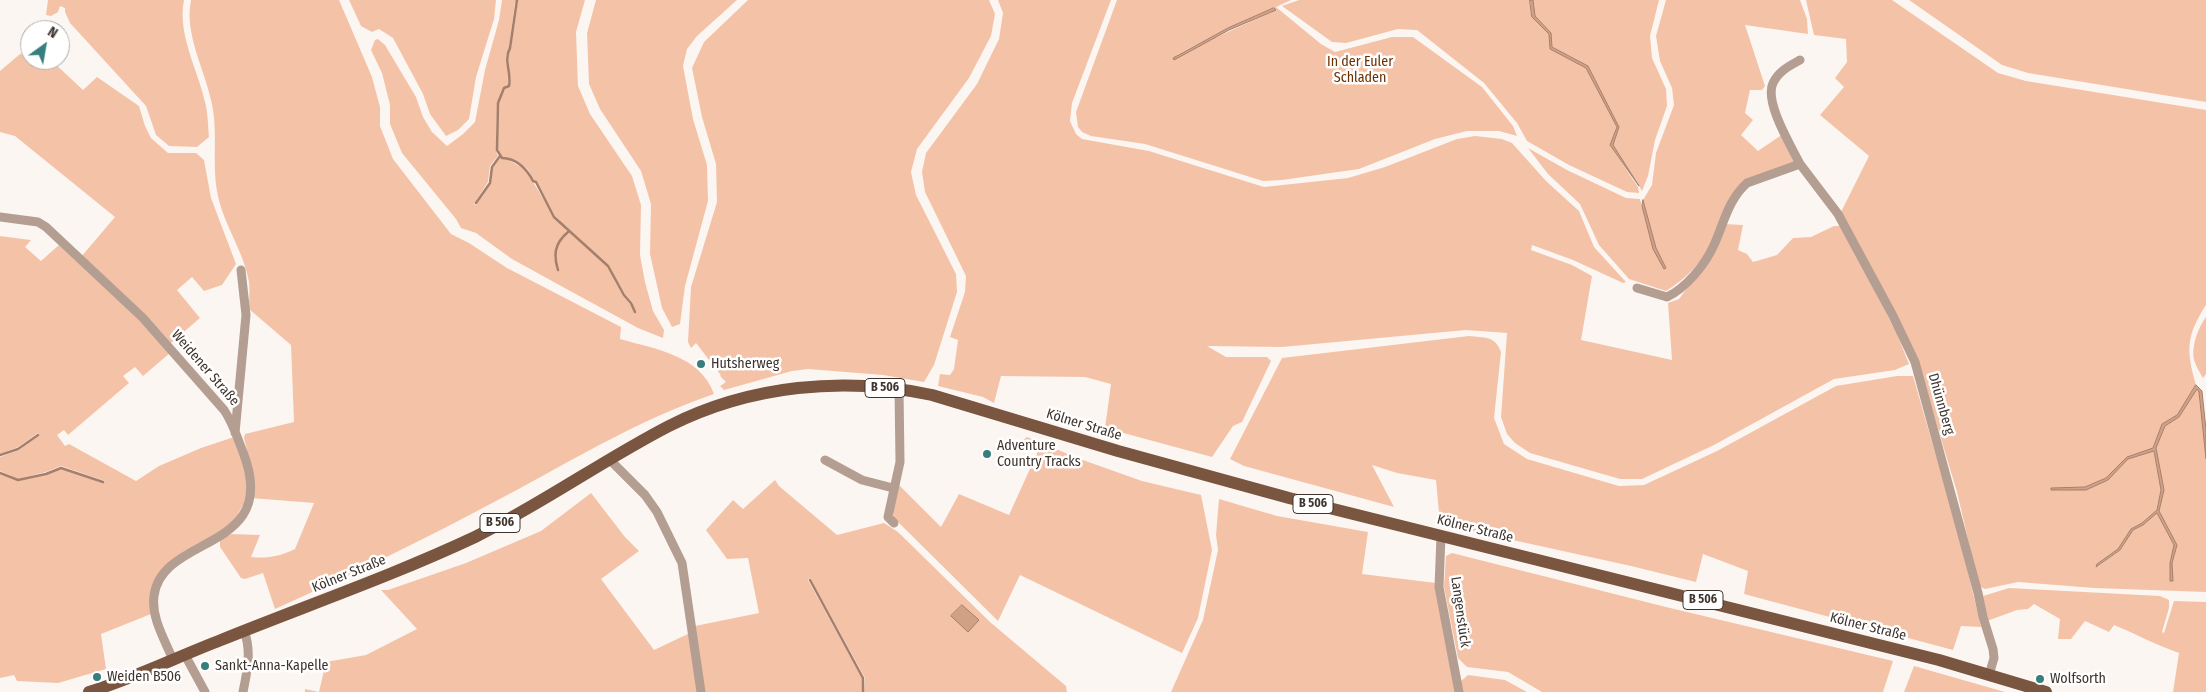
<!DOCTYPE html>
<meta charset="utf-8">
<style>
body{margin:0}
#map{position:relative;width:2206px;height:692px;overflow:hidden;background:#fcf6f3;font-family:"Fira Sans Condensed",sans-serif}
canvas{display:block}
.north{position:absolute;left:20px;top:20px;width:50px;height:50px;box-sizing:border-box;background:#fff;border:1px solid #b2adab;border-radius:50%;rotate:32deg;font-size:14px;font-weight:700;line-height:20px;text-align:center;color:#3e332d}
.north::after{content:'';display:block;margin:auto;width:18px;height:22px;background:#377f7d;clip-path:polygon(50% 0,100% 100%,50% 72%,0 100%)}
</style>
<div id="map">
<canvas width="2206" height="692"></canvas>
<div class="north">N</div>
</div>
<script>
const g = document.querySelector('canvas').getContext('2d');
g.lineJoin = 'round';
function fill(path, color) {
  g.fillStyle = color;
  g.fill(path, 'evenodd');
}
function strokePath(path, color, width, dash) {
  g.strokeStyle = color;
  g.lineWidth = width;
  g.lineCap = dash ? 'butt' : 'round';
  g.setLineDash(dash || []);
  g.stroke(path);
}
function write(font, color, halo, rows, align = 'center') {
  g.font = font + ' "Fira Sans Condensed",sans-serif';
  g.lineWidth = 5;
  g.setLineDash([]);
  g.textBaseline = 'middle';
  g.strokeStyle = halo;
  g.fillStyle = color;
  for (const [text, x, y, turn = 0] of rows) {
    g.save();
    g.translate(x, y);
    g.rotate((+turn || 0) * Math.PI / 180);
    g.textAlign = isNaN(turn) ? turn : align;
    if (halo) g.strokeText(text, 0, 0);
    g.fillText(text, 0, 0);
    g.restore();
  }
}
const green = new Path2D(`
 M48,0H184C177,34 198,70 205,102C208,113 208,126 209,137L197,147L169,146L156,135L146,106L70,23L65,12V8L60,6L58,12L51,16L46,15Z
 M191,0H339L372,77L380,107V126L393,159L451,234L469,243L507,268L621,327L620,339C655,349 700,355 714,394C643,418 578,457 513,492C435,534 356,573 275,609L263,573L245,579L241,578L220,547V540L231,534L260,535L251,557C268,559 280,556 295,549L314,503L251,498L253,473L244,438L245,434L294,422L291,345L249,309C249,300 250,290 249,282C244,252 224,225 218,196C211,164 219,132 211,100C204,68 184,33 191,0Z
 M349,0H496L494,19L476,77L469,119L458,130L446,136L430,114L423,94L393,38L379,29L372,32L361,26Z
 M502,0H516L517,2L515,3L509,48C502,60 512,73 508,86L503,88L497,103L496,151L498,156L490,166L488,182L474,204L476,205L491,183L493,167L500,158L507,159L526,170L554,217L565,225L567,232L573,233L607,266L636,313L632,302L625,294L608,265L555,216L537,182C531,179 532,174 527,169C521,164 511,157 502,157L498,149V103L505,88L510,86C513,73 504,60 511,48L518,0H585L576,32L578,86L590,114L632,176L641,205L640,255L645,282L653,311L664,330L663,338L638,328L572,292L512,259L476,233L461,228L456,219L402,153L390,124V105L382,73L371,50L375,40L378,39L385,45L416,97L423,117L432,132L447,146L463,134L475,122L485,70L499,20Z
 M596,0H737L697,36L687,49L683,66L693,119L707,165L708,201L685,286L680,324L672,327L662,308L650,254L651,204L641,171L600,109L589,84L587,33Z
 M748,0H989L995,14L991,36L969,78L917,149L911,172L916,195L956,274L957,292L934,365L924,382L883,375L808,369L792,371L724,390L720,386L726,382L721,377L720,374L696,343L691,348L688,342L691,287L717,202L716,164L702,117L692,68L704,42Z
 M998,0H1111L1072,103L1070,121L1076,134L1082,139L1149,151L1264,187L1348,178L1385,167L1457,139L1475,136L1502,139L1512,143L1546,181L1579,211L1594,247L1626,282L1623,283L1573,260L1532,245L1531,250L1572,265L1592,276L1581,340L1672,360L1668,303L1679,299L1696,276L1724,224L1743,225L1738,250L1747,254L1753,262L1777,255L1793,238L1811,237L1834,226H1841L1897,334L1909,364L1895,370L1834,379L1714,445L1642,479H1620L1530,453L1515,443L1507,434L1501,417L1507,333L1466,330L1282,347L1207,346L1226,357H1267L1271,361L1242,422L1233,426L1212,457L1105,428L1111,384L1085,377L1001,376L994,403L983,397L938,386L940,374L950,375L954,369L958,340L950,337L965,292L966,276L925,192L922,172L926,153L977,84L999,39L1003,13Z
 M1117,0H1291L1276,7L1321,44L1335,52L1392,37H1413L1482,87L1513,126L1517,136L1499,131H1467L1435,139L1359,169L1282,180L1263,181L1145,144L1091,136L1082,132L1078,127L1076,112ZM1274,8L1276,10L1173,57L1228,28Z
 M1299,0H1530L1532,17L1549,34L1550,49L1586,68L1617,127L1610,145L1638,187L1639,193L1627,192L1569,165L1527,141L1517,123L1484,83L1417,30L1398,29L1346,43L1332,42L1282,6Z
 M1533,0H1659L1650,36L1652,58L1666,89L1667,106L1655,140L1648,176L1642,191L1613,145L1619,127L1588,66L1552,47L1551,33L1535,16Z
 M1666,0H1800L1807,19L1808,34L1745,25L1765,86L1762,90H1750L1745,113L1753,120L1741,135L1758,151L1783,134L1794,162L1746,181C1725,222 1707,267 1666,291L1629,279L1599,245L1580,204L1548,174L1528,148L1567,170L1626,198L1640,199L1653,249L1666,268L1656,248L1643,200L1652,185L1656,153L1674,105L1672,88L1660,61L1656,36Z
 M1806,0H1892L1998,73L2026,81L2206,110V305C2186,336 2186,350 2196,385L2177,415L2162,424L2153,448L2127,457L2106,478L2085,487L2052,488L2051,490H2086L2108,480L2128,459L2154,451L2161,490L2157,510L2142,523L2131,529L2118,549L2097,564V567L2120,550L2133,530L2143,525L2157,513L2174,545L2170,563H2172L2177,545L2159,511L2164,490L2156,448L2165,426L2179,417L2197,389L2199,391L2206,459V592L2094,588L2018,582L1985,589L1979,586L1957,492L1918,362L1840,214L1869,156L1820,115L1844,87L1835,78L1847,62L1846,39L1814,35Z
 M1909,0H2206V102L2028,73L2002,65Z
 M30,53V60H51L83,90L97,77L139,106L145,126L151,138L168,153H196L204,160L211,198L236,264L222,285L204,291L192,277L177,290L200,318L171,343L147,316L81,257L115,217L15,136L0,132V71L20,54Z
 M0,236L31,240L25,247L41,261L59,245L139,320L170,353L143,376L135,367L123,376L129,383L68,435L64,430L57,435L65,446L69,444L136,481L159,466L201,448L234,437L246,469L247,493L244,503L234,521L158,575L151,594V614L101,634L106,669L58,683L17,681L14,675L0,678V474L18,481L46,475L61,469L103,483L105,481L61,466L46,472L18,479L0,471V457L19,450L39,435L38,433L18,447L0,454Z
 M2206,317V374L2203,378C2200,373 2196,366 2194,360C2191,347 2198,328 2206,317Z
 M1469,336C1484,338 1495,335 1501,352L1494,418L1504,444L1527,459L1619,486L1644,485L1717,451L1836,386L1897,376H1913L1960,539L1981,627L1961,626L1953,650L1744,594L1748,571L1703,554L1696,582L1631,566L1440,524L1436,480L1397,473L1372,465L1394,507L1244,466L1230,459L1282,358Z
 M1027,437L1080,459L1142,481L1201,495L1212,550L1198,618L1182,653L1020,575L998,621L894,518L892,508L898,484L941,527L959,494L1009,515L1039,449L1022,441Z
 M775,480L779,486L837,535L884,523L898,532L990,622L1066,686L1067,692H864L865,678L810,578L808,580L862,678V692H703L695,626L759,613L748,558L727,559L706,530L733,500L743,509Z
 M591,493L625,537L639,551L601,579L654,650L692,632L699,692H305V689L319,692L326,662L366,655L417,629L381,590H388L466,563L541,531Z
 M1219,499L1277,516L1368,532L1362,574L1436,583L1456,692H1171L1203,620L1218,550L1216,535Z
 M1452,553L1666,607L1893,661L1883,692H1542L1508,672L1467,667L1458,658L1444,587L1446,556Z
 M2009,588L2160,596L2169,600V608L2162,632L2164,633L2174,601L2206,602V692H2173L2179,653C2156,645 2136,634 2114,625L2109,632L2085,621L2071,639H2058L2060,619L2034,604L2028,609L2017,610L1987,621L1983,596Z
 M1914,666L2005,692H1904Z
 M1468,675L1505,680L1527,692H1463L1461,681Z`);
const water = new Path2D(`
 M1530,0H1533L1535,16L1551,33L1552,47L1588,66L1619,127L1613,145L1639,186L1610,145L1617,127L1586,68L1550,49L1549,34L1532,17Z
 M1274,8L1276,10L1229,30L1174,60L1173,58L1228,28Z
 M1643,200L1656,248L1666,268L1664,269L1653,249L1642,206Z
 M2196,385L2202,391L2206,430V459L2199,392L2197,389L2179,417L2165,426L2156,448L2164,490L2159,511L2177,545L2172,563L2173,581H2170V563L2174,545L2157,513L2143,525L2133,530L2120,550L2096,567L2097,564L2118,549L2131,529L2142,523L2157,510L2161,490L2154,451L2128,459L2108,480L2086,490H2051V488L2085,487L2106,478L2127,457L2153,448L2162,424L2177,415Z
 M962,605L979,620L968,632L951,616Z`);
const stream = new Path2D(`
 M517,0L510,48C503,60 512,73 509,86L504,88L498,103L497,150L502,158C516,158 527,169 533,181L536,182L554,217L608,266L624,295L631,303L635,312
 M476,203L490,183L492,167L500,156
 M558,270C553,254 555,243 568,232
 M0,455L18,449L38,435
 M0,473L18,480L46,474L61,468L103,482
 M810,580L863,678V692`);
const minor = new Path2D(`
 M1800,60C1789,66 1779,71 1773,83C1764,102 1791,146 1800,164
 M0,217L38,222L46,227L143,318L224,410C233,423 237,437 243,452C282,553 162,533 154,596C151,618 165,640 173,660
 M1637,288L1667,297C1686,288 1705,265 1714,245C1724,223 1728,200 1747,183L1800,164L1838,214L1893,316L1915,362L1978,593L1983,617L1993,649L1994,658L1989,675
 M235,433L246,315L241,270
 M610,460L645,495L657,512L682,563L701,692
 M825,460L862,480L893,488
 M894,523L888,517L900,462L899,389
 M1441,536L1439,587L1459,692
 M185,655L205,692
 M243,692C247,672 252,651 244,631`);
const primary = new Path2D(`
 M89,692C134,678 177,657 221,640C305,606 392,576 475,537C542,504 603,460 669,426C750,385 844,376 932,395L1118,451L1289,498L1939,660L2046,692`);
const markers = [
 [701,364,5,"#377f7d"],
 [987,454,5,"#377f7d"],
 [205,666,5,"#377f7d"],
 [97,677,5,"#377f7d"],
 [2040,679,5,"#377f7d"]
];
const shields = [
 [885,388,40],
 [1313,504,40],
 [500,523,40],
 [1703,600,40]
];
const shieldNames = [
 ["B 506",885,388],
 ["B 506",1313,504],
 ["B 506",500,523],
 ["B 506",1703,600]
];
const parkNames = [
 ["In der Euler",1360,62],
 ["Schladen",1360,78]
];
const poiNames = [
 ["Hutsherweg",711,364],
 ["Adventure",997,446],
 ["Country Tracks",997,462],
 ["Sankt-Anna-Kapelle",215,666],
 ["Weiden B506",107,677],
 ["Wolfsorth",2050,679]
];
const streetNames = [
 ["Weidener Straße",205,368,49],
 ["Dhünnberg",1941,404,74],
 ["Kölner Straße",1084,425,17],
 ["Kölner Straße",1475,529,14],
 ["Kölner Straße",349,574,-22],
 ["Langenstück",1460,612,82],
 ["Kölner Straße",1868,627,14]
];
fill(green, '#f4c3a7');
fill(water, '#d1a085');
strokePath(water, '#a57f6b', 1);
strokePath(stream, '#a57f6b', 2.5);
strokePath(minor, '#b49e92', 9);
strokePath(primary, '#7a553f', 12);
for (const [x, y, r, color] of markers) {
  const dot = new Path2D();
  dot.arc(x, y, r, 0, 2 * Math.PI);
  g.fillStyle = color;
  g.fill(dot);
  strokePath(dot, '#fff', 2);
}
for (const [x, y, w] of shields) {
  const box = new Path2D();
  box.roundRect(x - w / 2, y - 9.5, w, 19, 4);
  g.fillStyle = '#fff';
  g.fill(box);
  strokePath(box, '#3e332d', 1);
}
write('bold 12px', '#3e332d', null, shieldNames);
write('14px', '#6c3001', '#fff', parkNames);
write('14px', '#3e332d', '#fff', poiNames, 'left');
write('14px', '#3e332d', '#fff', streetNames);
</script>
